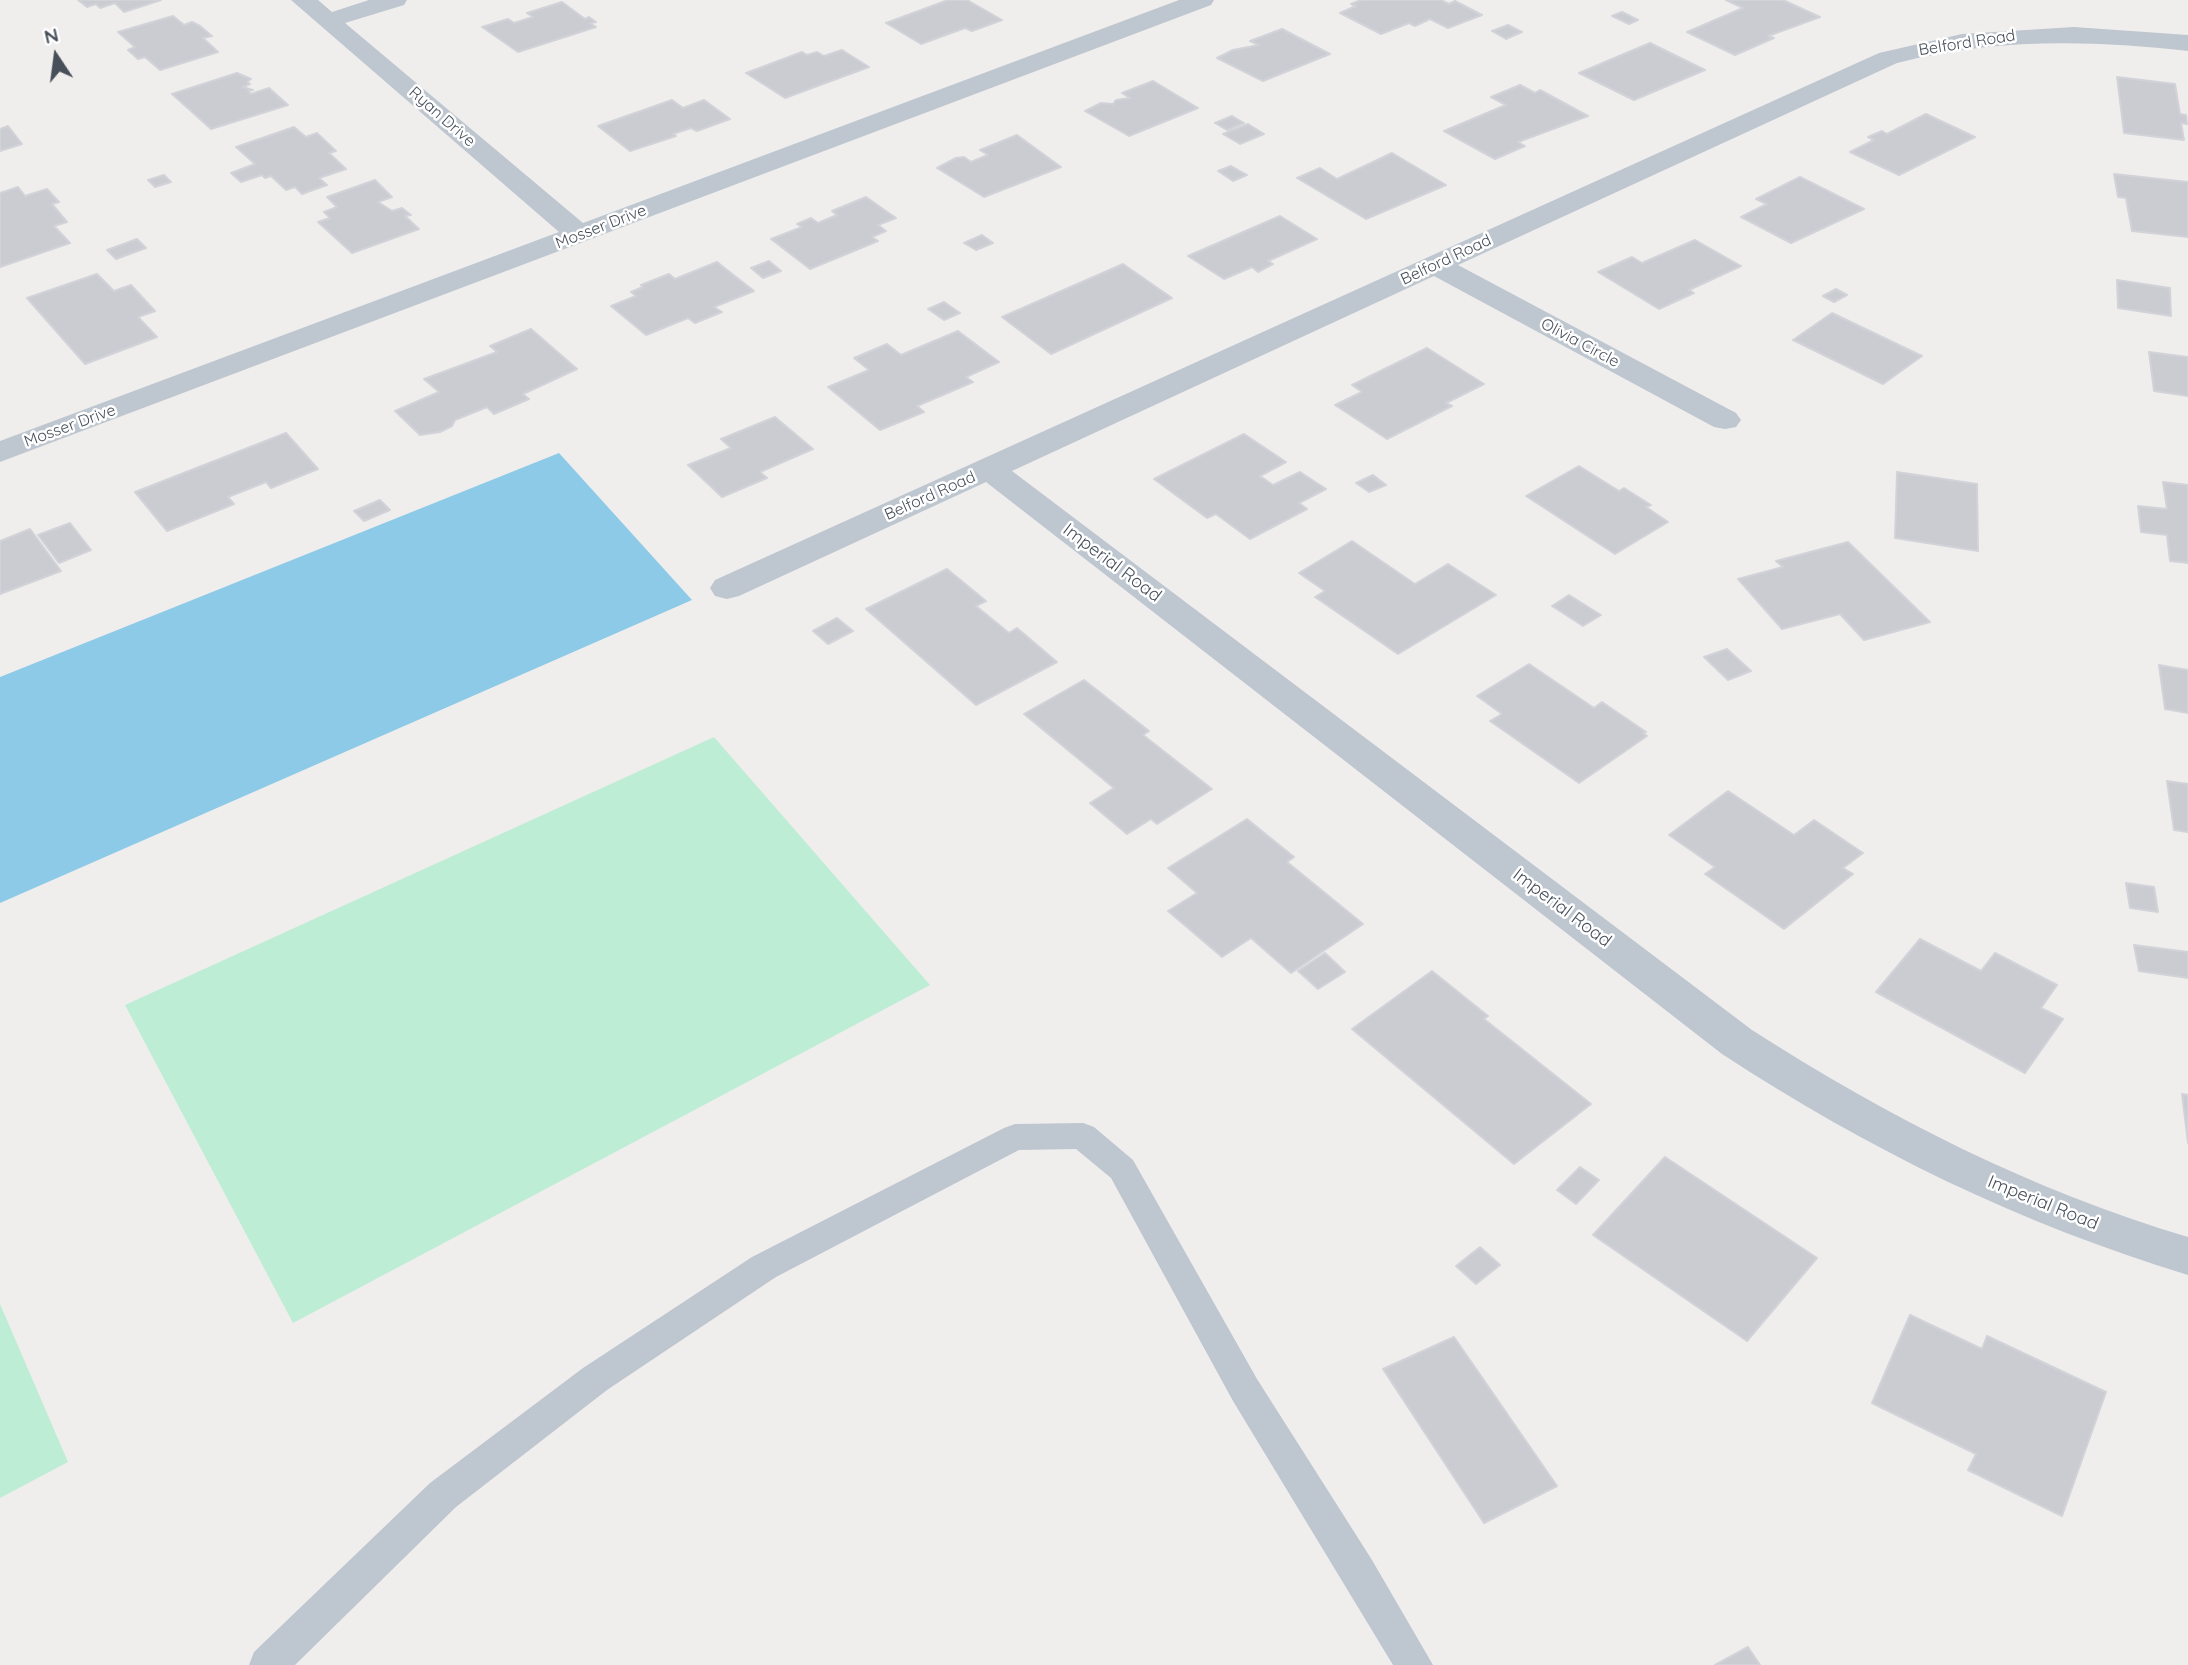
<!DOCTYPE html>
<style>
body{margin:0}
#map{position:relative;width:2188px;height:1665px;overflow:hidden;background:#f0eeed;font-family:Quicksand,sans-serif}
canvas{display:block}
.north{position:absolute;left:21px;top:21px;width:70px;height:70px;-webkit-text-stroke:5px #fff;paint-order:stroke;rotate:347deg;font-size:19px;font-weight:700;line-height:28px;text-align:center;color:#464f5a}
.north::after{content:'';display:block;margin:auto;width:24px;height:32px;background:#464f5a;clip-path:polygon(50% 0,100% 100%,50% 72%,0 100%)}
</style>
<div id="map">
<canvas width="2188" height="1665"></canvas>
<div class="north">N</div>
</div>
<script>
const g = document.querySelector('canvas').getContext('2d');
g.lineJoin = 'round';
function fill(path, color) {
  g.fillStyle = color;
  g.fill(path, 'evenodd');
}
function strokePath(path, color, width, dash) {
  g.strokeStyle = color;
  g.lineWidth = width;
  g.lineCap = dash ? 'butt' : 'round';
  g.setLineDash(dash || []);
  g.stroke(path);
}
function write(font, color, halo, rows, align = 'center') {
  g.font = font + ' Quicksand,sans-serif';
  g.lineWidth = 5;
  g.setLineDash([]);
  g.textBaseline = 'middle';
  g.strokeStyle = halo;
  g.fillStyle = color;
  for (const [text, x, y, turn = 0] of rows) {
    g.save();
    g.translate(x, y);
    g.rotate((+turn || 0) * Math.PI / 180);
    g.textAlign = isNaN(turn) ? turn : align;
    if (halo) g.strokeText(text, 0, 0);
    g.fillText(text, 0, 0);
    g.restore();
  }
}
const green = new Path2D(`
 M714,737L930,985L293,1323L125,1005Z
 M0,1304L68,1462L0,1498Z`);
const water = new Path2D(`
 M559,453L692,600L0,903V677Z`);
const building = new Path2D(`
 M78,0H161L124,12L115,3L100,8L96,4L87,7Z
 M948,0H967L1002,20L972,31L965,28L921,44L886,23Z
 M1361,0H1441L1449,4L1455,1L1482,15L1448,28L1430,19L1415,26L1409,23L1381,34L1340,13L1356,6L1351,4Z
 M1726,0H1783L1820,17L1768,36L1774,38L1735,55L1687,32L1743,8Z
 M562,2L585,19L589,17L596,22L590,23L596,27L518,52L482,27L508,19L514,23L533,17L527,13Z
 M1622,12L1638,20L1629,24L1612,16Z
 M173,16L184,25L192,22L200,26L212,36L203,38L218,52L160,70L145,57L138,59L128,50L135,47L118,32Z
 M1508,25L1522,32L1506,39L1492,31Z
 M1282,29L1330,54L1263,81L1217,58L1233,50L1259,45L1250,41Z
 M1650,43L1705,70L1634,100L1579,73Z
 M842,50L869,67L785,98L746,73L802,52L807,55L817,52L824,56Z
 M237,73L251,79L247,82L250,84L243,87L253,90L248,91L251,94L269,88L288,105L211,129L172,94Z
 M2117,77L2175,84L2180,114L2186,115L2187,124L2181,123L2184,140L2124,133Z
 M1153,81L1198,108L1129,136L1085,111L1101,103L1113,104L1116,100L1130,98L1122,93Z
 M1520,85L1535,93L1540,90L1588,116L1518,142L1525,146L1495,159L1444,131L1506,105L1491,97Z
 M672,100L683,108L704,100L730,119L697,131L691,128L673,134L676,136L630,151L598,126Z
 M1926,114L1975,137L1899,175L1850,152L1874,140L1868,137L1882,131L1887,134Z
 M1232,116L1244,123L1227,130L1215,123Z
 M1248,124L1264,134L1240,144L1223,134Z
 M8,126L22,144L0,151V129Z
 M294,127L306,137L317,133L336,151L329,153L346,169L319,178L327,185L302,194L295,187L286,190L271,176L265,178L262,175L241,182L231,173L255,164L236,147Z
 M1017,135L1061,167L984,197L937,168L956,158L964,157L971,162L988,155L980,150Z
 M1392,153L1446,185L1366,219L1297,178L1320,168L1337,179Z
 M1231,166L1247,175L1233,181L1218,171Z
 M2114,174L2188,182V237L2132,231L2126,198L2118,197Z
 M164,175L171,182L155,187L148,180Z
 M1800,177L1864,209L1791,243L1741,217L1767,204L1756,199Z
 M375,180L392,197L378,202L392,211L402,208L411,215L405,216L419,229L352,253L318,222L330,218L324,212L337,207L327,197Z
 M18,187L25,196L47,189L59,202L52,204L67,222L54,226L70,243L0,267V193Z
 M866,197L896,218L878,225L886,231L872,237L878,241L810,269L771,239L802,227L797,224L811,218L818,223L837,215L832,211Z
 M1280,216L1317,239L1268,261L1273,264L1258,272L1252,267L1224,279L1188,256Z
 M982,235L993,243L976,250L964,243Z
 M137,239L146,248L116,259L107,250Z
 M1695,240L1741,266L1689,290L1694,293L1659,309L1598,272L1632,257L1642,263Z
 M769,261L781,271L763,278L751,268Z
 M717,262L754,291L714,307L722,312L695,323L688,318L646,335L611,306L636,296L631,292L643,287L641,285L669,274L675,279Z
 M1123,264L1172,298L1051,354L1002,317Z
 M97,274L114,291L131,285L155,311L138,317L157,337L85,364L27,298Z
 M2117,280L2170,288L2171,316L2118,308Z
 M1836,289L1847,295L1834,302L1823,296Z
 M944,302L960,313L944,320L928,309Z
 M1832,313L1922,356L1883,384L1793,340Z
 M531,329L577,369L523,394L529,399L494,414L487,407L455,420L452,426L440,432L420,435L395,411L439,392L424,379L497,352L490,346Z
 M958,331L999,362L966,377L973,382L917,406L924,412L880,430L828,387L869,370L854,358L887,344L901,355Z
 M1427,348L1484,384L1446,403L1452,406L1387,439L1335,405L1362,392L1352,385Z
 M2149,352L2188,357V396L2154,391Z
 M775,417L813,449L760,472L767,478L722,497L688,465L731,448L721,439Z
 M286,433L318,469L271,488L266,482L228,497L234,504L167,531L135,492Z
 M1244,434L1286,462L1260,476L1273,485L1300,472L1326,489L1299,503L1307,509L1250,539L1216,514L1207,518L1154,479Z
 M1579,466L1619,491L1624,488L1651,505L1646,507L1668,522L1615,554L1526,496Z
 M1897,472L1977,484L1978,551L1895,538Z
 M1373,475L1386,485L1369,492L1356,483Z
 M2163,482L2188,485V563L2170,561L2167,535L2141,532L2138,506L2167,509Z
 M380,500L390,510L364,521L354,511Z
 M70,523L91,550L59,563L38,535Z
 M30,529L61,571L0,594V541Z
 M1352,541L1415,584L1448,564L1496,595L1398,654L1315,597L1325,591L1299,573Z
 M1848,542L1930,622L1864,640L1840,614L1782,629L1738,579L1783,567L1776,561Z
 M947,569L986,601L976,606L1009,633L1017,628L1057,662L976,705L866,609Z
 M1569,595L1601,615L1583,626L1552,606Z
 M837,618L853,631L828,644L813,631Z
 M1727,649L1751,671L1728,680L1704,657Z
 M1529,664L1594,708L1602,702L1646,732L1643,733L1647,736L1579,783L1490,721L1502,714L1477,696Z
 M2159,665L2188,670V713L2165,709Z
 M1084,680L1149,731L1143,735L1212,789L1157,824L1151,819L1127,834L1090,803L1114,788L1024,714Z
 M2167,781L2188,784V832L2174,830Z
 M1728,791L1794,835L1814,820L1863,853L1843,868L1853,874L1784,929L1705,874L1715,867L1669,835Z
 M1247,819L1294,857L1287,862L1363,924L1291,973L1251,938L1222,957L1168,911L1197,893L1168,868Z
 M2126,883L2154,887L2158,912L2130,908Z
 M1920,939L1981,971L1995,953L2057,985L2041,1008L2063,1019L2025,1073L1876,992Z
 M2134,945L2188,952V978L2139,971Z
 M1325,953L1345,972L1318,989L1298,971Z
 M1432,971L1488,1016L1484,1019L1591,1104L1514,1164L1352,1029Z
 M2182,1094L2188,1095V1143Z
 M1665,1157L1817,1258L1747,1341L1593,1235Z
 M1580,1167L1599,1180L1576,1204L1557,1190Z
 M1480,1247L1500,1265L1476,1284L1456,1266Z
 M1910,1315L1982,1349L1987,1336L2106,1392L2062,1516L1968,1470L1976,1454L1872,1403Z
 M1454,1337L1557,1486L1484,1523L1383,1369Z
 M1748,1647L1760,1665H1715Z`);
const lane = new Path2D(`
 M1083,1123L1094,1127L1133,1160L1257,1379L1372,1560L1433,1665H1393L1233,1401L1111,1178L1076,1149L1019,1150L776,1277L607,1390L456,1507L295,1665H249L254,1652L430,1483L583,1368L752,1257L1004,1128L1015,1124Z`);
const street = new Path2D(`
 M291,0H318L332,12L369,0H407L404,5L345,23L583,223L1179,0H1214L1211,5L0,462V441L559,232Z
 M2074,27L2188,35V51C2089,40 1994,38 1897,63L1458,265L1736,413L1741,420L1736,427L1725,429L1714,427L1434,276L1012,471L1752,1030C1889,1118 2031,1190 2188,1237V1275C2018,1223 1871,1151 1722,1054L986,482L739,596L727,599L715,596L710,588L715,580L1879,53L1962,34Z`);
const farStreetnames = [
 ["Belford Road",1967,43,-9],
 ["Ryan Drive",442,117,41],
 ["Mosser Drive",601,227,-21],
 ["Belford Road",1446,260,-25],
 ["Olivia Circle",1580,343,28],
 ["Mosser Drive",70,426,-20],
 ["Belford Road",930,496,-24]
];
const streetNames = [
 ["Imperial Road",1112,563,37],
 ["Imperial Road",1562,908,37],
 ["Imperial Road",2043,1203,22]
];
fill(green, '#bdedd5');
fill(water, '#8ccae8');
fill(building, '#caccd2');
strokePath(building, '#d2d3d9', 2);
fill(lane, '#bec6cf');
fill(street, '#bec6cf');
write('16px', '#464f5a', '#fff', farStreetnames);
write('18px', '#464f5a', '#fff', streetNames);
</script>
